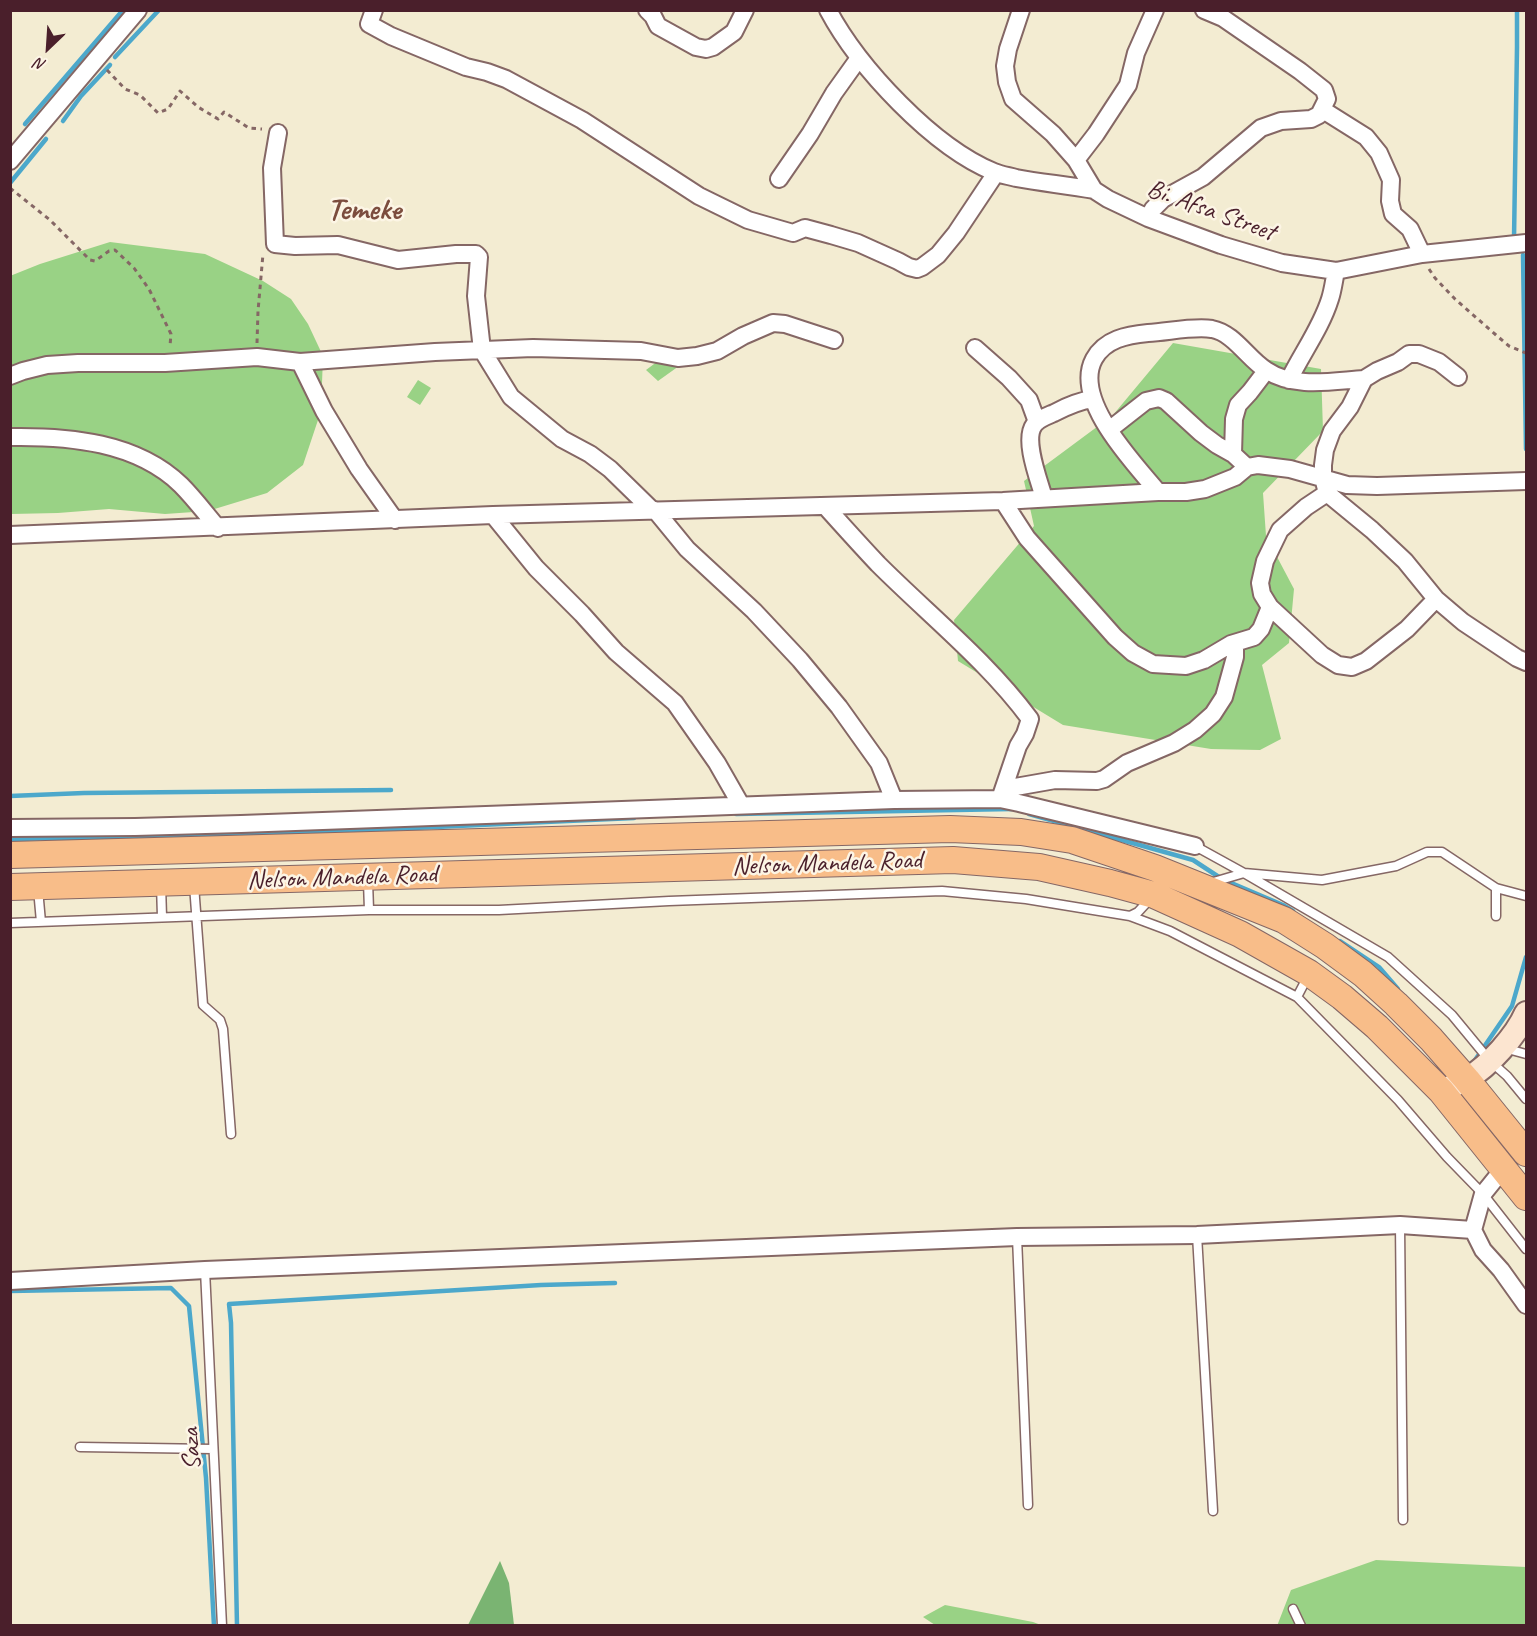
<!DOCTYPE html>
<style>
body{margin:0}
#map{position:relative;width:1537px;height:1636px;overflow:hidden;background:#f3ecd2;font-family:Caveat,sans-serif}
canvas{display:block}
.frame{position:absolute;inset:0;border:12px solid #4a1f2b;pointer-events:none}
.north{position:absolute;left:18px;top:18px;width:60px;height:60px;-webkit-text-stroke:4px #fcf5e5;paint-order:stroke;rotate:205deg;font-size:16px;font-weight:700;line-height:24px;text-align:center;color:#4a1f2b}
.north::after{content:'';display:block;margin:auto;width:21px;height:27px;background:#4a1f2b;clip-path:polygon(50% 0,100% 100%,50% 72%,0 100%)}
</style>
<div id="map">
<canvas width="1537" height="1636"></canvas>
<div class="frame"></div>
<div class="north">N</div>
</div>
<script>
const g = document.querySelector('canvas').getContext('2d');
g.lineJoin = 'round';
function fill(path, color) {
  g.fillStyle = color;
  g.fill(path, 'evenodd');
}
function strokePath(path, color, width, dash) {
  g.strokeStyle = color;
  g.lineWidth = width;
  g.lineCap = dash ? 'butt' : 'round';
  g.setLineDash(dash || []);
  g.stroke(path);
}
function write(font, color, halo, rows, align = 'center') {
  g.font = font + ' Caveat,sans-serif';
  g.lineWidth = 5;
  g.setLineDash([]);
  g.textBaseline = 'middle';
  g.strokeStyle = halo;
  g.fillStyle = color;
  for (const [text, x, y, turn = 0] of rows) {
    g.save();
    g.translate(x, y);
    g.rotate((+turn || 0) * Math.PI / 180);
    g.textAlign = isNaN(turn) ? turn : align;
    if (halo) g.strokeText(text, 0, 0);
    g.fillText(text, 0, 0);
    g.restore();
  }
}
const green = new Path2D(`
 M110,242L205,254L263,281L291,299L308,324L323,356L321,411L303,465L267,493L208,511L165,514L109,509L58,513L11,514L10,276L40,264Z
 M1173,343L1321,369L1323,431L1263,493L1266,536L1294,589L1289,643L1262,665L1281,739L1260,750L1211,749L1063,725L958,661L954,620L1034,526L1024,481L1113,415Z
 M666,355L679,366L658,381L646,370Z
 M418,380L431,388L420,405L407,397Z
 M1376,1560L1526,1567V1625L1277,1626L1291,1590Z
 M945,1605L1033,1622L1041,1625H935L923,1617Z`);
const forest = new Path2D(`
 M500,1561L509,1583L514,1625H468Z`);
const stream = new Path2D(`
 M115,57L159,10
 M63,121L81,96L110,65
 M25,124L123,10
 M10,183L46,139
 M1514,239L1517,47V10
 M1523,255L1526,449
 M10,796L84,793L391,790
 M736,814L1012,809
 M1029,814L1193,860L1222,879L1283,905L1293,911
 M10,839L259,835L634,818
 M1340,941L1379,967L1398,989
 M1473,1063L1512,1006L1526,957
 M10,1291L171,1288L189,1306L206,1478L214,1626
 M237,1626L231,1323L229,1304L541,1285L615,1283`);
const path = new Path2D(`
 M107,70L125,89L140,95L158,113L168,109L180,91L198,107L218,119L224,112L249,128L262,129
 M10,188L50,220L90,260L95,261L109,251L115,250L134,268L149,289L171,334L170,346
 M1429,269L1435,278L1455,299L1496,335L1509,346L1526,353
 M257,343L258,311L263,254`);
const lane = new Path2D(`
 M1195,846L1244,873L1388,957L1452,1015L1490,1061L1507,1076L1526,1099
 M368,881L369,910
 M1210,883L1244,873L1322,880L1396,866L1427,852H1442L1496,888L1526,896
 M161,884L162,917
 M194,885L203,1005L220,1020L223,1029L231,1134
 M38,889L41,922
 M1130,916L1138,912L1150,899
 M1496,916V888
 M10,923L369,910H499L669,901L942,891L1026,899L1130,916L1170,931L1297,997L1398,1100L1447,1157L1483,1194L1526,1249
 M1297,997L1308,976
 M1504,1048L1526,1054
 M1400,1225L1403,1520
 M1197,1235L1213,1511
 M1017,1237L1028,1505
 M205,1270L222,1626
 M80,1447L213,1449
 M1293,1609L1301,1626`);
const street = new Path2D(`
 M374,10L369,24L391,36L466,67L487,72L506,79L582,120L699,196L748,220L793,233L805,228L831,235L858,243L898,261L909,267L917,269L922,267L938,255L956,233L996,173
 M647,10L653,16L658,26L696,47L706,49L713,47L734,32L745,10
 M828,10C859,68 933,147 994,172C1001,175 1009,176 1016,178C1042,183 1068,185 1094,190
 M1021,10L1008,49L1005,66L1007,82L1013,99L1053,134L1076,160L1094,190L1108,199L1148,218L1221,245L1282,263L1336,271L1422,254L1526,243
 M1323,110L1366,137L1379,153L1391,180L1390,201L1393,214L1410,229L1422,254
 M278,133L272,168L275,244L295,246L338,245L398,260L456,254H476L479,257L476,296L482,350L511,397L562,439L590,454L610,469L652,510
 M1076,160L1096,134L1128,85L1136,53L1155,10
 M10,161L138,10
 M779,179L810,134L834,93L859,58
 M1148,218L1153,209L1163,199L1203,177L1261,128L1281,121L1311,119L1319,115L1327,99L1324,90L1300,71L1223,18L1204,10
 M975,348L1009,378L1029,400L1037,422
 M300,362L324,411L359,469L395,520
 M10,376L23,371L47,365L78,363H165L257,357L300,362L435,352L533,348L641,351L678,358L697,356L717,351L743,336L773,323L785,324L834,340
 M1458,377L1439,362L1419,354H1409L1398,362L1377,371L1364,379L1350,407L1332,431L1325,450L1323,465V478L1327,493L1372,530L1405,561L1436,599L1463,622L1517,658L1526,662
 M1289,380C1302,353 1321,328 1330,299C1333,290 1334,280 1336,271
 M1109,430L1146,401L1159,398L1166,401L1201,433L1217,445L1233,454L1247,467
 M10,437C69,436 137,442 181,485C194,498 206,514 218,528
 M1233,454L1234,419L1238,405L1250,392L1266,371
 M1158,492C1135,464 1072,400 1094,359C1105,339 1127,335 1148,333C1168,332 1193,326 1212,329C1234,333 1248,359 1266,370C1294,389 1332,381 1364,379
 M1327,493L1306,507L1280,530L1265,561L1260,583L1262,594L1270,607L1322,655L1338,665L1352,667L1366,661L1407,629L1436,599
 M1044,498C1039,480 1023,440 1034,425C1038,419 1047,416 1054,413C1067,406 1078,401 1093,399
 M1003,501L1027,538L1115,637L1133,653L1153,664L1186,666L1204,660L1231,644L1254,637L1261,629L1270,607
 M825,506C843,526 860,545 878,564C929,615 987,661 1030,719L1025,734L1018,746L1000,799
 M655,510L687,549L754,611L800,660L839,707L879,763L894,800
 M493,515L536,568L582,614L616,652L675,703L717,763L741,805
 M10,535L493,515L1003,501L1158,492H1186L1205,489L1235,477L1247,467L1258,465L1290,469L1347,485L1377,486L1526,481
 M1004,789L1055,780L1097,781L1104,779L1127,763L1174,743L1195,730L1213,714L1224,697L1235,657V643
 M10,828L135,827L241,824L894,800L1000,799L1019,803L1195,846
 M1504,1168L1483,1194L1473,1230L1483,1250L1501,1270L1526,1305
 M10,1281L205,1270L1017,1237L1197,1235L1400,1225L1473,1230`);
const secondary = new Path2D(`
 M1441,1091C1449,1087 1459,1084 1467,1079C1489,1066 1516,1036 1526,1013`);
const primary = new Path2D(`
 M10,855L950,829L1021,832L1072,840L1155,868L1284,920L1325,946L1363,974L1396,1004L1431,1039L1467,1080L1526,1153
 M10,887L953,860L1039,867L1110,883L1154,895L1240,934L1309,973L1342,997L1377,1027L1441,1091L1526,1197`);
const streetNames = [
 ["Bi. Afsa Street",1211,211,20],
 ["Nelson Mandela Road",827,864,-2],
 ["Nelson Mandela Road",342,878,-2],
 ["Saza",192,1449,-93]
];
const districtNames = [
 ["Temeke",364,211]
];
fill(green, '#99d285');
fill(forest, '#7ab472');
strokePath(stream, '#4ca8cb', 4.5);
strokePath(lane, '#856765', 11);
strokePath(street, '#856765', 20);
strokePath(secondary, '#856765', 26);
strokePath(primary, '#856765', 28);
strokePath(path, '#856765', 3, [4.5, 4.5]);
strokePath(lane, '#fff', 8);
strokePath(street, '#fff', 16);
strokePath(secondary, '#fce5d0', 22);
strokePath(primary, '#f8bd89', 26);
write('26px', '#4a1f2b', '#fcf5e5', streetNames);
write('bold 32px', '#7c4d3e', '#fcf5e5', districtNames);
</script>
